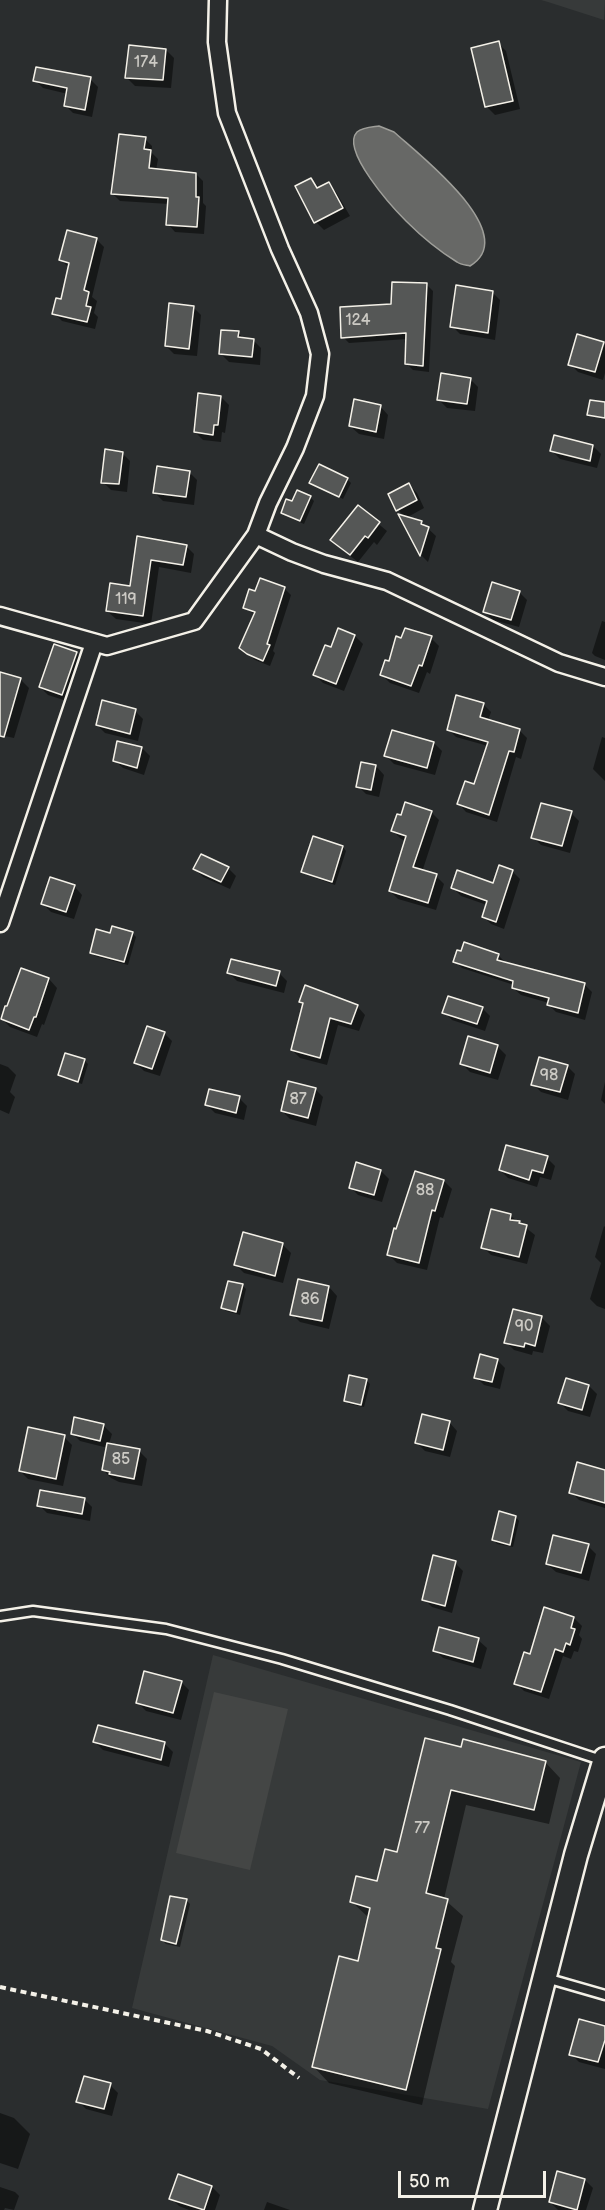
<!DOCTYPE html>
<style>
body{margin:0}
#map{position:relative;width:605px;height:2210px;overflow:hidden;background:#2a2d2e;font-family:"Balsamiq Sans",sans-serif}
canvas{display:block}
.scale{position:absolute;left:398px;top:2171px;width:148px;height:27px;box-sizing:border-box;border:3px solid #f4f1e8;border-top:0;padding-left:8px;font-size:18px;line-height:21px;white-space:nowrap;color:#f4f1e8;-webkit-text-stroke:4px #2a2d2e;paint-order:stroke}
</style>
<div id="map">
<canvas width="605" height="2210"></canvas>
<div class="scale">50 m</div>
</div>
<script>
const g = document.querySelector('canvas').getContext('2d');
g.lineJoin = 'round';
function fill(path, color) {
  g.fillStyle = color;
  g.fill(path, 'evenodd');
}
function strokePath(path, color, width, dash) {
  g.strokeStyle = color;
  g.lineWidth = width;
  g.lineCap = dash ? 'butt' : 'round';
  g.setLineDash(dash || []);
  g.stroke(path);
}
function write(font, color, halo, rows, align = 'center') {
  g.font = font + ' "Balsamiq Sans",sans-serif';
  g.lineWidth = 6;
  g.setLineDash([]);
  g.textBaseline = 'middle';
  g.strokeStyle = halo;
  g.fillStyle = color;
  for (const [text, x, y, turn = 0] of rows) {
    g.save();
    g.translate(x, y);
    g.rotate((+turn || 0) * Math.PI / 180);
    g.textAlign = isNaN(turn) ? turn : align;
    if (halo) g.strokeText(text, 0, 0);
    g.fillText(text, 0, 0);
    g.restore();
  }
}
const built = new Path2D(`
 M541,0H605L604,20L548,2Z
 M213,1655L581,1762L488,2109L320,2080L272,2046L132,2008Z`);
const green = new Path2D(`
 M214,1692L288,1709L250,1870L176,1853Z`);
const water = new Path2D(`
 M379,126L394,132C418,154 523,234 470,266C466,265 461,265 457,262C439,251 421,236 406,221C393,208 340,150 357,132C363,127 372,127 379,126Z`);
const shadow = new Path2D(`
 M498,43L506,51L520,109L495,115L487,107Z
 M166,50L174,58L171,88L135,86L127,78Z
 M90,79L98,87L92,117L73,113L65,105L68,94L43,88L35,80Z
 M145,139L152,146V153L158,159L156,170L196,174L203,181V203L206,206L204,234L175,232L168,224L169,204L120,201L113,194Z
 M311,179L319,187L328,184L336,192L350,216L324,230L316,222Z
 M96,239L104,247L92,297L97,301L94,313L98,317L95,329L62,321L54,313L62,301L70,269L61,260Z
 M426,284L433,291L429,372L413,370L406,363L407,339L349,343L343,337Z
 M492,292L500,300L495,340L460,334L452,326Z
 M193,307L201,315L197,356L174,354L166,346Z
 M238,333L245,339L253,340L261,348L260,365L229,362L221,354Z
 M603,344L605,345V373L603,380L578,372L570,364Z
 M470,379L478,387L475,411L447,408L439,400Z
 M221,397L229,405L225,433L222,432L221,442L203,440L195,432Z
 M380,406L388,415L384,439L359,434L350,426Z
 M593,446L601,454L597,468L560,459L552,451Z
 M122,453L130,461L127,492L111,490L103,482Z
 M189,472L197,480L194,505L163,501L155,493Z
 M347,479L351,483L343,499L311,482Z
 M409,485L417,493L424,508L406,518L421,522L436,536L428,562L421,555L401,516L405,517L398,510Z
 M310,497L314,501L304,524L286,516L282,513L293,503Z
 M358,507L387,531L377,545L374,542L358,562L340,548Z
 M138,538L186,546L194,554L191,573L159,567L151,624L116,619L107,611L131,587Z
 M284,588L291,595L273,651L275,653L270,666L255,660L241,648L255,615L245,608L256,593Z
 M519,592L527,600L519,627L493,620L485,612Z
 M602,621L605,622V660L595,656L592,653Z
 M339,630L355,636L363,644L344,691L323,683L315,675L332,649Z
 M431,638L439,646L430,674L427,672L419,693L390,683L382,675L390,663Z
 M55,646L77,654L85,662L70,702L48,695L40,687Z
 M0,674L21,680L29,688L14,738L0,735Z
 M483,704L491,712L488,721L519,730L527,738L521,759L516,757L497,822L466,812L459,804L475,785L488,746L456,737L448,729Z
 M135,711L143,719L138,741L105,733L97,725Z
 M393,732L434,743L442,751L435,775L394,764L386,756Z
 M602,737L605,738V781L593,769Z
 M142,748L150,756L144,775L123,768L114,760Z
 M376,766L384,775L379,797L366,794L358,786Z
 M431,812L439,820L422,872L436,876L444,884L436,910L398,899L390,891L406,841L401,839L393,831Z
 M571,813L579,821L570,853L541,845L533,837Z
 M343,847L346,851L335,885L307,875L303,872Z
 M228,868L236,876L230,889L203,877L195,869Z
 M512,871L520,879L504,929L491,924L483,916L487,905L461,896L453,888L494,885Z
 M74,886L82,895L74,919L51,912L43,904Z
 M132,933L136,937L128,965L95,956L91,952L112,934Z
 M498,955L506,963L585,985L592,992L585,1020L556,1012L549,1005V1003L521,995L513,988L514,985L462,968L455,961Z
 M22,970L49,979L57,988L44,1025L42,1024L37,1037L10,1027L2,1019Z
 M229,973H279L287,981L284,993L237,981Z
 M301,1002L357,1006L365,1015L359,1031L338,1025L327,1065L300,1058L292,1050L304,1005Z
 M482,1008L490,1016L485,1031L452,1020L444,1012Z
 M164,1033L172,1041L160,1076L144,1071L136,1063Z
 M469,1038L498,1047L506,1055L498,1080L470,1072L462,1064Z
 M66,1055L85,1061L88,1064L82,1084L63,1078L59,1074Z
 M0,1064L8,1067L16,1075L10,1092L15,1097L9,1114L0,1110Z
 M567,1066L575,1074L568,1100L541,1092L533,1084Z
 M605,1082V1104L601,1100Z
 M315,1089L323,1097L316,1126L290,1119L282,1111Z
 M239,1098L247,1106L244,1120L215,1113L207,1105Z
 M547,1158L555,1166L551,1180L540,1177L537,1187L508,1178L500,1170Z
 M381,1171L389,1179L382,1202L358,1195L350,1187Z
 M444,1181L452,1189L443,1218L440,1217L427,1270L397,1263L389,1255L397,1230Z
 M511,1216L535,1235L527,1264L491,1255L483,1247Z
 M604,1226L605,1227V1309L597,1306L590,1299L601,1263L595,1257Z
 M244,1234L283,1245L291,1253L283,1283L244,1273L236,1265Z
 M242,1285L246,1289L240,1315L226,1311L223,1308Z
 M329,1287L337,1296L329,1329L300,1322L292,1314Z
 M514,1310L542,1318L550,1326L543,1353L533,1351L532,1355L514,1350L506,1342Z
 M497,1360L505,1368L500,1389L484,1385L476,1377Z
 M366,1380L370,1384L364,1407L349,1404L345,1400Z
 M589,1386L597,1394L590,1417L568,1411L560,1403Z
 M449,1422L457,1431L450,1457L425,1451L416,1442Z
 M103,1425L112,1434L109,1444L139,1451L147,1459L142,1486L119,1482L111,1478L103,1470L108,1448L80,1441L72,1433Z
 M64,1437L72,1445L63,1486L28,1479L20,1471Z
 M605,1471V1508L579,1500L571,1492Z
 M84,1499L92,1507L90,1521L47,1513L39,1505Z
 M516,1517L519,1521L513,1547L497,1544L494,1540Z
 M588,1546L596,1554L589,1581L556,1572L547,1564Z
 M455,1563L463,1571L452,1613L432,1607L424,1599Z
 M574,1618L582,1626L579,1635L582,1639L578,1652L574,1651L571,1659L563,1656L549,1699L524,1691L516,1683L531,1656Z
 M478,1640L487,1648L481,1669L443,1658L435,1650Z
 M181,1682L189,1690L181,1720L146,1711L138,1703Z
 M95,1742L165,1744L173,1752L169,1767L103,1750Z
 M462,1749L545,1762L560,1778L549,1824L466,1805L444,1899L463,1916L451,1962L455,1966L422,2105L329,2083L314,2067L359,1963L369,1918L352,1902L378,1883Z
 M186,1900L190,1904L180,1947L166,1944L162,1940Z
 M605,2028V2069L579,2062L571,2054Z
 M110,2085L118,2093L112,2116L86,2109L78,2101Z
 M0,2113L14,2118L30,2134L18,2169L0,2163Z
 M585,2180L593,2188L586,2210H558L550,2202Z
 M0,2187L15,2192L19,2196L14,2210L5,2208L4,2210H0Z
 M212,2187L220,2195L215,2210H189L179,2206L171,2198Z
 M267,2202L290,2210H264Z`);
const building = new Path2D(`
 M499,41L513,101L485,107L471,48Z
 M129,45L166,49L163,80L125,78Z
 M36,67L91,77L85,110L64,106L67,88L33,81Z
 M119,134L146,137L144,149L151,150L149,168L196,173V197H199L197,227L166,225L168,198L111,194Z
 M311,178L317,188L329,182L343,208L314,223L295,186Z
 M67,230L97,238L84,290L89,292L86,306L91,307L87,322L52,314L56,298L61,299L69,263L59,260Z
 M392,282L427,283L423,366L405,364L406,333L341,338L340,307L391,304Z
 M456,285L493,291L488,333L450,327Z
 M169,303L194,306L189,349L165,346Z
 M221,330L239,331L238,337L254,339L252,357L219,354Z
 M577,334L604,342L595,372L568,365Z
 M441,373L471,378L467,404L437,400Z
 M198,393L221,396L218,425H214L213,435L194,432Z
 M354,399L381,405L376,432L349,426Z
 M590,400L605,402V418L587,415Z
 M554,435L593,445L590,461L550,451Z
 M105,449L123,452L119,484L101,483Z
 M319,464L348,478L339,497L309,483Z
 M157,466L190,471L186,497L153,493Z
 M409,483L417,500L396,511L388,494Z
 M297,490L311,496L300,521L281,513L286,499L292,501Z
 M358,505L380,522L368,538L365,536L350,555L330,540Z
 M398,514L422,521L421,524L429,527L420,556Z
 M137,536L187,545L183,565L151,560L143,616L106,611L110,583L130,586Z
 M260,578L285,587L267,644L270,645L263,661L247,654L239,648L255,612L243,608L249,589L255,591Z
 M492,582L520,591L511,620L483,612Z
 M338,628L355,635L336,684L313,675L325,645L331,647Z
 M405,628L432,636L422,666L419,665L411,686L380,675L385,660L389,661L396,636L401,638Z
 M54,644L77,652L62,695L39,687Z
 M0,672L21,678L4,737L0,736Z
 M456,695L484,703L480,717L520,729L514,752L509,751L489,815L457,804L465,781L474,784L488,742L447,730Z
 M102,700L136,709L130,734L96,725Z
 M392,730L434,742L427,768L384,756Z
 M117,741L142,747L137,768L113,761Z
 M361,762L376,765L371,790L356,787Z
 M405,802L432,811L413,867L437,874L428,903L389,891L406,836L391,831L397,814L401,815Z
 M541,803L572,811L562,846L531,838Z
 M313,836L343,846L332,882L301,872Z
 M201,854L229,867L221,882L193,869Z
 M499,865L513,870L496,922L482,917L487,901L451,888L457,870L493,883Z
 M50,877L75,885L66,912L41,904Z
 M112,926L133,932L124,962L90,953L96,929L110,933Z
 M464,942L499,954L497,960L585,983L578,1013L547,1005L549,998L512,988L513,981L453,962L457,950L461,951Z
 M231,959L280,971L276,986L227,973Z
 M21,968L49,978L36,1017H34L29,1030L1,1019L5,1006H7Z
 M305,985L358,1005L351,1024L330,1018L320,1058L291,1050L303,1003L299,1002Z
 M448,996L483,1007L477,1024L442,1013Z
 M147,1026L165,1032L152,1069L134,1063Z
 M468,1036L498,1045L490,1073L460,1064Z
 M65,1053L85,1059L78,1082L58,1075Z
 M539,1057L568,1065L560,1092L531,1085Z
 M288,1081L316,1088L308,1118L281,1111Z
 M209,1089L240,1096L236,1113L205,1105Z
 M506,1145L548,1156L543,1173L532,1170L529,1180L499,1170Z
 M356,1162L381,1170L374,1195L349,1188Z
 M415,1171L444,1180L435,1211L432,1210L419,1263L387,1255L394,1228L396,1229Z
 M491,1209L511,1214L510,1220L520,1221L519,1223L527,1225L519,1257L481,1248Z
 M243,1232L283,1243L275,1276L234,1265Z
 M298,1279L329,1286L322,1321L290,1315Z
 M228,1281L243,1284L236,1312L221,1308Z
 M513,1309L542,1316L535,1346L525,1343L524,1347L504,1343Z
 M480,1354L498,1359L492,1382L474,1378Z
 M349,1375L367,1379L361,1405L344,1401Z
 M566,1378L589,1385L582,1410L558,1403Z
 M422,1414L450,1421L443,1450L415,1443Z
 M74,1417L104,1424L100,1441L71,1434Z
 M28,1427L65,1435L56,1479L19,1471Z
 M107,1443L140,1449L134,1479L109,1474L110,1472L102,1470Z
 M577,1462L605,1470V1503L569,1493Z
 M40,1490L85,1498L82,1514L37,1506Z
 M499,1511L516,1516L510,1545L492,1540Z
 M553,1535L589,1544L581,1573L546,1564Z
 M433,1555L456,1561L445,1606L422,1600Z
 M544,1607L574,1617L571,1628L575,1629L570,1645L566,1643L563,1652L555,1649L541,1692L514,1684L524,1652L530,1654Z
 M439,1627L479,1638L473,1662L433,1651Z
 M144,1671L182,1681L173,1713L136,1703Z
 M98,1725L165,1742L161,1760L93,1742Z
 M425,1738L461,1747L463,1739L546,1761L534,1810L451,1790L426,1893L448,1899L436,1948L441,1949L406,2090L312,2067L339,1956L358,1961L370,1908L350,1902L356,1876L377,1881L385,1849L397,1852Z
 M170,1896L187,1899L176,1944L161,1940Z
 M579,2019L605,2026V2040L598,2062L569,2055Z
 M84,2076L111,2083L104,2109L76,2102Z
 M557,2171L585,2179L577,2210L549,2202Z
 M178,2174L212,2186L204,2210L169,2199Z`);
const path = new Path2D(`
 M0,1987L207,2031L261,2049L299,2078`);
const lane = new Path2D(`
 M0,1616L33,1611L166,1629L282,1659L450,1710L604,1761
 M546,1978L605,1995`);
const street = new Path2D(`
 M256,535L292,552L324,564L387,581L559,663L605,677
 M0,616L107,646L194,621L256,535L268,503L295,448L315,396L320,354L309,313L280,249L227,113L217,42L218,0
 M0,923L94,643`);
const secondary = new Path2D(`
 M485,2210L576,1855L605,1759`);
const numberNames = [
 ["174",146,63],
 ["124",358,321],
 ["119",126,600],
 ["98",549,1076],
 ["87",298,1100],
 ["88",425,1191],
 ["86",310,1300],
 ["90",524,1327],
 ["85",121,1460],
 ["77",422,1829]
];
fill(built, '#373a3a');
fill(green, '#444645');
fill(water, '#676866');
strokePath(water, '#9f9f9a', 1.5);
fill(shadow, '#0007');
fill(building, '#555756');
strokePath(building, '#f4f1e8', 1.5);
strokePath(lane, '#f4f1e8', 13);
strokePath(street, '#f4f1e8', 21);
strokePath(secondary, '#f4f1e8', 27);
strokePath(path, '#f4f1e8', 4, [6, 4.5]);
strokePath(lane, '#2a2d2e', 8);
strokePath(street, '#2a2d2e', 16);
strokePath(secondary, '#2a2d2e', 22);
write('16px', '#cccac4', null, numberNames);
</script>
